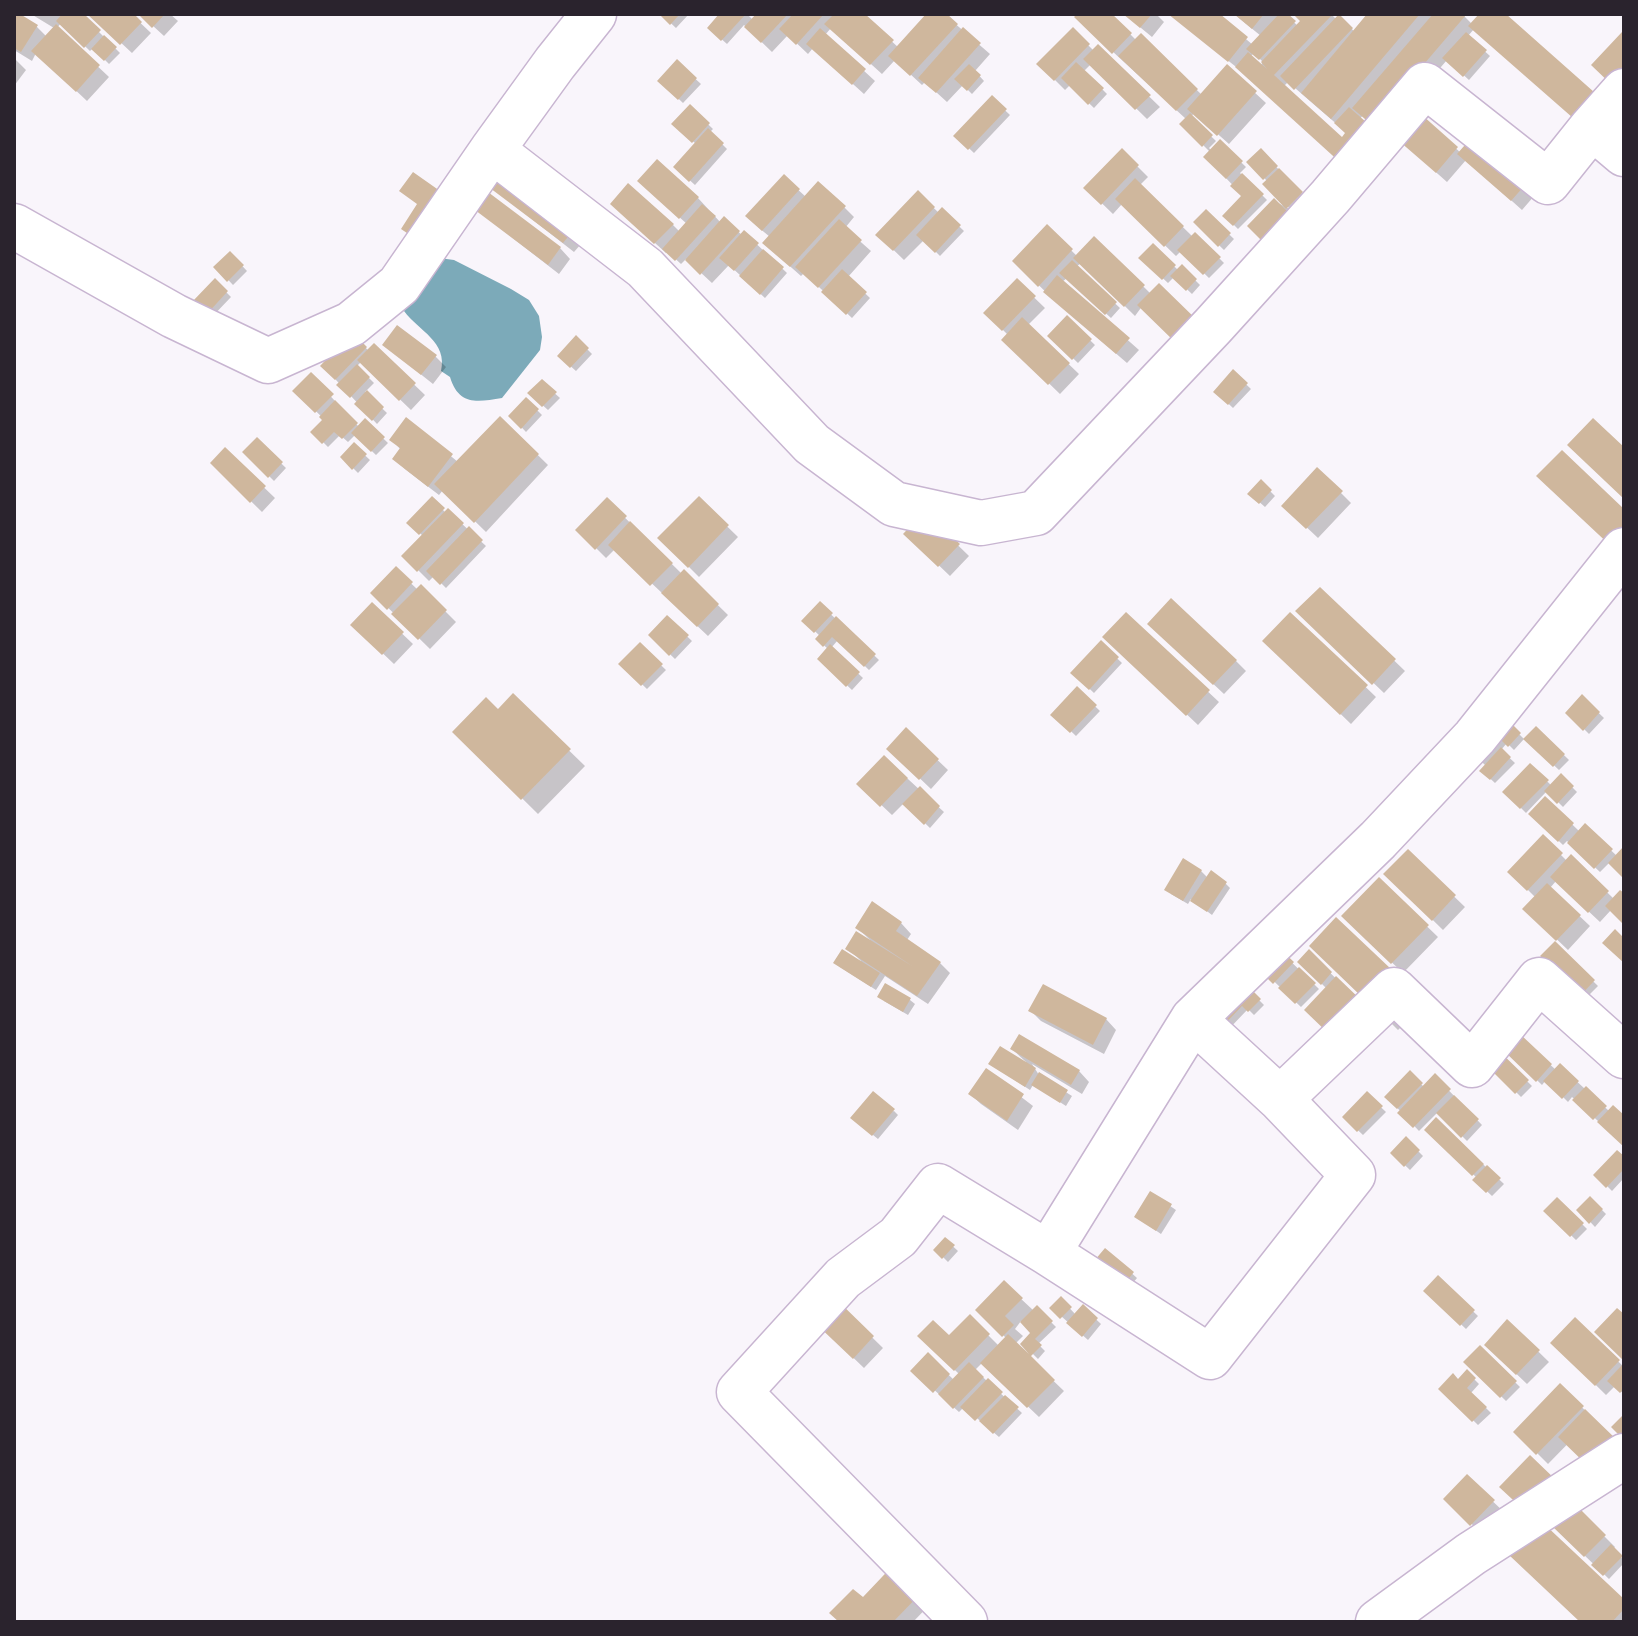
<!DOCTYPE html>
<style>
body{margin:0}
#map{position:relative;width:1638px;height:1636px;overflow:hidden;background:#f9f5fb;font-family:"Fira Sans",sans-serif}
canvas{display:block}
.frame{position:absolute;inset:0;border:16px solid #2a232d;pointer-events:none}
</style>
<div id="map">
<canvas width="1638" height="1636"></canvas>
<div class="frame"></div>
</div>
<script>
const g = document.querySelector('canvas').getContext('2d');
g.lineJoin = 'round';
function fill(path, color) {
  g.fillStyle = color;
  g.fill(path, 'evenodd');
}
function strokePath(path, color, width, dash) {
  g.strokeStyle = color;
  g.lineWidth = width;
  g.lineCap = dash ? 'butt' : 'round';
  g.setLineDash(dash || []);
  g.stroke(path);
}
const water = new Path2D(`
 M439,258L454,260L511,289L529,300L539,316L542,337L540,350L502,398C477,402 459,406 450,377L441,371C448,342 419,331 404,311L407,289Z`);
const shadow = new Path2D(`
 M14,14L37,27L47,37L54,28L31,14H81L120,53L109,64L93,48L90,51L61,23L57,28L109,77L87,101L36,53L32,61L14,50Z
 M90,14H131L151,33L132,53Z
 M140,14H170L178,21L164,36Z
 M661,14H689L676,28Z
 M722,14H747L753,20L759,14H862L899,48L929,14H944L990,54L975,71L984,81L972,94L963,85L947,102L925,82L922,85L895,60L882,74L831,28L825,35L875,81L864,94L813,48L808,54L788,35L772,52L744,25L727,44L709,28Z
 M1080,14H1110L1136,40L1141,36L1202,95L1227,67L1266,103L1229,144L1194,113L1191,117L1216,141L1209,148L1212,151L1220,142L1246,167L1240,173L1267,200L1238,229L1225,216L1243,196L1206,157L1210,152L1182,124L1186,119L1087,28Z
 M1124,14H1156L1164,22L1152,37Z
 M1169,14H1216L1253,45L1261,36L1234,14H1285L1298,26L1303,21L1295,14H1331L1337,20L1339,17L1355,32L1370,14H1462L1472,24L1481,14H1503L1474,29L1468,36L1490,56L1469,80L1447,60L1384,133L1363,115L1360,119L1355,174L1240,70ZM1254,53L1263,62L1260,66L1250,57ZM1288,82L1347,133L1342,140L1283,87Z
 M1073,30L1094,51L1098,47L1160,107L1147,119L1091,64L1084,71L1107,94L1094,108L1070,85L1065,90L1039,64Z
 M1622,35L1624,37V95L1594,65Z
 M14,58L26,70L14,86Z
 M677,62L701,84L683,103L660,81Z
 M992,98L1010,115L974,153L956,136Z
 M690,107L713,129L710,132L727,149L695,185L675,167L696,144L674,124Z
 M1422,118L1461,153L1541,188L1522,210L1466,160L1447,182L1412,151Z
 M1122,151L1148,177L1140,185L1193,237L1195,234L1224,263L1209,278L1181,251L1176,256L1122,204L1113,214L1086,188Z
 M1261,151L1306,198L1289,215L1274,201L1290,209L1265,184L1267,181L1249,162Z
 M784,177L806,197L844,207L854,217L845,228L871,251L848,277L870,298L852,318L804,273L801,276L775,253L770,237L758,227Z
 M488,185L581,244L574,252Z
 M650,191L698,198L721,223L724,219L742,235L745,233L787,273L765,298L729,265L712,283L686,259L681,264L668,252L666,253L623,214L673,225L680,232L687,224Z
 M918,193L939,213L942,210L964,231L940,256L924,240L904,260L878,235Z
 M465,201L560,248L570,259L559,274Z
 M1206,212L1234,239L1224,250L1195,222Z
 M1047,227L1077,256L1094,238L1151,294L1135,316L1081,263L1076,267L1120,308L1111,318L1067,278L1062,282L1139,350L1127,363L1056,302L1014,261Z
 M1153,246L1178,270L1182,267L1200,285L1192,294L1174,277L1168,283L1141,258Z
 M230,253L247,271L233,285L216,267Z
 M215,281L231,297L211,318L195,302Z
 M1017,281L1045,308L1028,325L1079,374L1060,394L1004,340L1008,335L986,313Z
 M1067,318L1095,345L1078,363L1050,336Z
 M352,335L369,351L374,346L425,395L411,410L361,362L357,366L374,383L365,392L387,413L377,424L323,366Z
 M576,338L592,354L576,371L559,356Z
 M384,345L435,356L446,367L433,384Z
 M1233,372L1251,389L1233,408L1216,392Z
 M311,375L359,427L365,421L388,443L376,455L355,435L348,442L340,435L328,447L313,432L325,420L295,391Z
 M542,382L560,398L548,410L530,394Z
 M527,400L542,415L526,432L511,416Z
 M500,418L548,465L486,532L443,490L439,495L405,469L394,459L401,450L392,440L407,420L458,462Z
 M257,440L286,468L274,481L245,452Z
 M354,445L370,460L358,473L342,457Z
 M225,450L275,498L262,512L212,463Z
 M1318,470L1351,503L1318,538L1284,506Z
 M1261,482L1275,496L1265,507L1250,494Z
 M432,499L446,513L448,511L486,546L446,588L434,576L429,581L404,556L423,536L409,523Z
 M699,499L738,537L699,577L660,538Z
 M607,500L682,574L684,572L728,615L708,636L615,549L606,558L578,530Z
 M936,524L969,556L950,576L906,534Z
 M396,569L418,590L421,587L456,622L430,649L373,593Z
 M1320,589L1405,671L1384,693L1298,611Z
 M820,604L879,660L869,670L838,640L831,648L863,678L852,690L819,659L828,649L817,639L820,636L804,621Z
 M372,605L413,644L394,664L353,625Z
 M1290,614L1376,697L1351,724L1265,641Z
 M1126,615L1219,702L1198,725L1105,637Z
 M667,617L692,641L675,659L650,635Z
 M1160,634L1236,661L1246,671L1224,694Z
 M1101,643L1122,663L1094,693L1073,673Z
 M640,645L666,670L647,689L621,664Z
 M1077,689L1100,711L1076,736L1053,714Z
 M513,696L585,766L538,814L455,732L498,711Z
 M1582,697L1604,718L1589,734L1568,713Z
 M1502,717L1524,739L1514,750L1507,743L1501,750L1515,763L1495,783L1482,771L1486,766L1472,752Z
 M1536,728L1569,760L1559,770L1526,739Z
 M906,730L948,770L931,789L889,749Z
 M885,758L944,812L930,828L904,803L892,815L859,784Z
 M1530,765L1552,786L1561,776L1577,792L1563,807L1547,791L1526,813L1505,792Z
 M1545,798L1580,832L1585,826L1617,856L1624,848V876L1610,862L1600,872L1567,841L1563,845L1531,814Z
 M1543,837L1567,861L1571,857L1614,899L1624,896V922L1611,910L1600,922L1556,881L1550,888L1590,926L1568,950L1525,909L1536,898L1510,872Z
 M1408,852L1465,907L1443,930L1386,874Z
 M1201,871L1208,878L1226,884L1230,888L1212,915L1191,899L1188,904L1171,894Z
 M1379,880L1438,937L1403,973L1343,916Z
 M901,923L911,934L907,940L940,963L950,973L928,1004L885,976L876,990L840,967L861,961L848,948L870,940L857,927Z
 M1555,944L1598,986L1586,998Z
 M1278,949L1319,989L1301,1007L1260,968Z
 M1309,952L1370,1012L1327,989L1300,962Z
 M1240,981L1264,1005L1254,1015L1248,1009L1226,1032L1207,1014Z
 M910,1000L915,1004L908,1015L884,1001Z
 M1031,1011L1106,1019L1116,1030L1104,1054L1041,1021Z
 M1384,1016H1412L1398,1030Z
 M1520,1037L1556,1070L1560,1066L1609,1111L1624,1118V1145L1572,1097L1568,1102L1546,1080L1542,1085L1507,1051Z
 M1012,1049L1079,1071L1089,1082L1082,1094L1032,1064L1039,1075L1072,1096L1066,1106L1033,1085L1030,1090L996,1068L1026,1062Z
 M1494,1049L1532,1086L1521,1097L1484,1060Z
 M986,1070L1033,1106L1018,1130L981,1104L970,1094Z
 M1410,1073L1424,1087L1435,1076L1482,1125L1467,1141L1438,1112L1419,1131L1387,1097Z
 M1367,1094L1386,1112L1363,1135L1344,1117Z
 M894,1111L898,1115L878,1139L857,1122Z
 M1436,1120L1504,1184L1492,1196L1475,1180L1477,1178L1427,1130Z
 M1406,1139L1423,1156L1410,1170L1392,1153Z
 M1624,1159V1178L1612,1191L1596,1175Z
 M1151,1193L1176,1210L1161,1234L1136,1217Z
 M1590,1198L1606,1214L1595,1227L1579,1210Z
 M1558,1200L1587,1229L1576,1240L1546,1211Z
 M946,1240L958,1251L948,1262L936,1250Z
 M1106,1250L1137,1278L1123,1295Z
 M1438,1278L1478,1316L1466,1329L1426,1291Z
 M1004,1283L1034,1311L1037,1308L1056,1327L1038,1344L1045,1351L1038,1359L1023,1344L1033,1333L1021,1321L1015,1329L1023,1336L1015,1344L1064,1391L1039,1417L982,1363L975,1370L1022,1413L999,1437L964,1407L959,1412L913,1371L928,1355L954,1380L959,1374L920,1336L949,1338L970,1317L999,1346L1006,1338L978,1310Z
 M1061,1299L1076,1315L1083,1307L1101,1324L1088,1340L1052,1308Z
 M835,1301L883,1348L864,1368L815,1321Z
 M1575,1320L1624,1367V1394L1615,1386L1606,1395L1553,1343Z
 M1508,1322L1549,1362L1527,1384L1486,1345Z
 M1480,1348L1520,1387L1506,1401L1466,1362Z
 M1467,1372L1479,1384L1471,1393L1491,1413L1478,1425L1441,1389L1459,1381Z
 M1560,1386L1593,1418L1548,1464L1516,1432Z
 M1467,1477L1504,1512L1482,1534L1446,1499Z
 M1575,1507L1615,1547L1613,1549L1624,1560V1563L1609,1579L1555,1527Z
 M937,1597L913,1622H841L863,1600Z
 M1624,1602V1622H1582Z`);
const building = new Path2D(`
 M14,14H20L38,25L21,52L14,48Z
 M62,14H84L101,30L84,48L56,21Z
 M87,14H134L142,22L120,45Z
 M138,14H165L152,28Z
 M659,14H680L670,25Z
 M719,14H746L721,41L707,28Z
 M756,14H788L761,43L744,27Z
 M793,14H824L796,45L779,29Z
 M834,14H865L894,40L870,65L824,24Z
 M926,14H947L958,24L910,76L888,56Z
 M1077,14H1112L1132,33L1112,54L1074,17Z
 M1123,14H1152L1140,28Z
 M1168,14H1220L1248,37L1228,62Z
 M1234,14H1264L1252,29Z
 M1279,14H1288L1296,21L1259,60L1246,49Z
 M1293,14H1333L1274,75L1342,137L1345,133L1334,123L1349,107L1375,130L1343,165L1235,67L1248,52L1267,69L1261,62L1300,21Z
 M1339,14L1353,28L1294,90L1280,76Z
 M1367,14H1420L1331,119L1301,93Z
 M1433,14L1466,15L1372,125L1352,108Z
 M1479,14H1506L1603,100L1581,125L1468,26Z
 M56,24L100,65L76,92L31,51Z
 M963,27L981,43L936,93L918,78Z
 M1073,27L1090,44L1054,81L1036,64Z
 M820,28L866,69L852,85L806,44Z
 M1466,32L1487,50L1463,77L1442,58Z
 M1622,32L1624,77L1614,87L1591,65Z
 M1141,33L1198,89L1176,111L1118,56Z
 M104,35L117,47L104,61L91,49Z
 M1098,44L1151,95L1135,110L1083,59Z
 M677,59L697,78L678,100L657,81Z
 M1076,62L1104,88L1088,105L1061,78Z
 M969,64L981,75L967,91L954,79Z
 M1227,64L1257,91L1217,136L1187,109Z
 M992,95L1007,109L968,150L953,136Z
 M690,104L710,123L692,143L671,124Z
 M1190,113L1213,135L1202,147L1179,124Z
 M1422,115L1458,147L1436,173L1399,141Z
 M708,128L724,143L689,182L673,167Z
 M1479,129L1532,177L1511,201L1457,154Z
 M1220,139L1243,161L1226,179L1203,157Z
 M1122,148L1139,165L1101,205L1083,188Z
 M1261,148L1278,166L1263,180L1246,162Z
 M657,159L699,197L679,219L637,181Z
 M1279,168L1303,192L1286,209L1262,184Z
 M413,172L450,198L419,241L401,229L417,204L399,191Z
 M1242,173L1264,194L1233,226L1222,216L1241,196L1230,186Z
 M494,174L572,232L563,243L486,185Z
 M784,174L800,189L762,231L745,216Z
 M1135,178L1184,226L1164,247L1115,199Z
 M818,181L846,206L790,267L762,243Z
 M476,183L561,247L548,265L463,201Z
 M628,183L674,224L654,244L610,204Z
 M918,190L935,207L893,251L875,235Z
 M1274,198L1293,217L1266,245L1247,226Z
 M702,204L716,216L675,261L662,249Z
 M942,207L961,225L935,253L916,235Z
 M1206,209L1231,233L1218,247L1193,222Z
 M724,216L740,231L700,275L685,260Z
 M839,219L862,240L818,288L795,267Z
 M1047,224L1073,249L1038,287L1012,261Z
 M744,230L759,243L734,271L719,258Z
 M1195,232L1221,257L1203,275L1177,250Z
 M1094,236L1145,285L1124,307L1073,258Z
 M1153,243L1176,265L1162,280L1138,258Z
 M763,249L784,267L760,295L739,276Z
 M230,251L244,265L227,282L213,267Z
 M1072,260L1117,302L1105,315L1059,273Z
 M1182,264L1197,279L1186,291L1170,276Z
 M842,269L867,292L846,315L821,292Z
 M1057,275L1130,338L1116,354L1043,292Z
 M215,278L228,291L206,315L192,302Z
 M1017,278L1036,296L1002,331L983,313Z
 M1159,283L1199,322L1177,344L1137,305Z
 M1067,315L1092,339L1072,360L1047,336Z
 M1022,317L1070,363L1048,385L1001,340Z
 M397,325L437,355L421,375L382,345Z
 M352,332L367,347L335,380L320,366Z
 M576,335L589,348L570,368L557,356Z
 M374,343L416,383L399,401L357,360Z
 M357,364L370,377L350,398L336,385Z
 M1233,369L1248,383L1228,405L1213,392Z
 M311,372L334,394L315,413L292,391Z
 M542,379L557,392L542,407L527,393Z
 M367,390L384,407L372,421L354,404Z
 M526,397L539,409L521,429L508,416Z
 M335,400L358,423L342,439L334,432L322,444L310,432L322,420L319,417Z
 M500,416L539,454L474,523L434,484Z
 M406,417L453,454L428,487L392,459L400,448L389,440Z
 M365,418L385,437L371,452L351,433Z
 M1593,418L1624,447V499L1567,445Z
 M257,437L283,462L268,478L242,452Z
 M354,442L367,454L352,470L340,457Z
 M225,447L266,486L250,503L210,463Z
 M1562,450L1624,509V538L1614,549L1536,476Z
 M1317,467L1343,491L1306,529L1281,506Z
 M1261,479L1272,490L1259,504L1247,494Z
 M432,496L445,508L419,535L406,523Z
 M699,496L729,525L688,568L657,538Z
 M607,497L627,516L595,550L575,530Z
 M448,508L464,523L417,572L401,556Z
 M918,518L936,521L960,544L938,567L903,534Z
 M630,521L673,563L650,586L608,545Z
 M469,526L483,540L440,585L426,571Z
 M396,566L413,582L387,610L370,593Z
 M684,569L719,604L697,627L661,593Z
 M421,584L447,610L418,640L391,614Z
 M1320,587L1396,659L1372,685L1295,611Z
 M1171,598L1237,660L1213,685L1147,624Z
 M820,601L833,613L814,633L801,621Z
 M372,602L404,632L382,655L350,625Z
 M1126,612L1210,690L1186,716L1102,637Z
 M1290,612L1368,685L1340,715L1262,641Z
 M667,615L689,635L669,656L648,635Z
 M836,616L876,654L864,667L832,637L823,647L815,639Z
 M1101,640L1119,657L1089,690L1070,673Z
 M640,642L663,664L641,686L618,664Z
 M830,644L860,672L846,687L817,659Z
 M1077,686L1097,705L1070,733L1050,715Z
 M513,693L571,749L521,800L452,732L486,697L498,709Z
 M1582,694L1600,712L1583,731L1565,713Z
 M1502,714L1521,733L1508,747L1489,728Z
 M1536,726L1565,754L1553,767L1523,739Z
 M906,727L939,759L919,780L886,749Z
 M1501,747L1511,757L1490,780L1479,771Z
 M884,755L908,778L880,807L856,784Z
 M1530,763L1549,780L1520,809L1502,792Z
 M1561,773L1574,786L1557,804L1544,791Z
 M920,786L940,806L924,825L902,804Z
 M1545,796L1574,823L1558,842L1528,814Z
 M1585,823L1613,849L1594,869L1567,843Z
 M1543,834L1563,853L1527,891L1507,872Z
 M1624,846V875L1622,877L1608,863Z
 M1408,849L1456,895L1432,921L1383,874Z
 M1571,854L1609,891L1588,913L1550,877Z
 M1183,858L1202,870L1183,901L1164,890Z
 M1211,870L1227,882L1207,912L1190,901Z
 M1379,877L1429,925L1391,964L1341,916Z
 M1547,883L1581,915L1556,941L1522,909Z
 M1620,890L1624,893V925L1605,906Z
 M872,901L902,922L896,931L941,962L917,996L845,949L856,931L912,966L855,928Z
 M1336,917L1391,969L1363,998L1309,946Z
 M1615,929L1624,938V963L1602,943Z
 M1555,941L1595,980L1581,995L1540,956Z
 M1278,947L1294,962L1273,984L1257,968Z
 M842,949L880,973L871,987L833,963Z
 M1309,949L1332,972L1321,985L1297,962Z
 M1299,967L1316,983L1295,1004L1278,988Z
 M1336,976L1361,1000L1329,1034L1304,1010Z
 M1240,978L1261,999L1248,1012L1242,1006L1220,1029Z
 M885,983L911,998L903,1012L877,997Z
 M1043,984L1107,1018L1093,1045L1028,1011Z
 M1019,1034L1080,1070L1071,1085L1010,1049Z
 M1520,1034L1552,1064L1536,1082L1504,1051Z
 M1000,1046L1036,1068L1025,1087L988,1064Z
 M1494,1046L1529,1080L1515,1094L1481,1060Z
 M1560,1063L1579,1081L1562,1099L1543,1081Z
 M986,1068L1024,1094L1007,1121L968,1094Z
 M1410,1070L1423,1083L1397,1109L1384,1097Z
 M1039,1072L1068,1090L1060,1103L1031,1085Z
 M1435,1073L1451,1089L1413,1128L1397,1113Z
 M1586,1086L1607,1106L1593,1120L1572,1100Z
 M873,1091L895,1109L872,1136L850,1118Z
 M1367,1091L1383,1106L1357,1132L1342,1117Z
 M1454,1095L1479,1119L1461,1138L1436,1113Z
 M1613,1105L1624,1115V1147L1597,1122Z
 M1436,1117L1484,1164L1472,1176L1424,1130Z
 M1406,1136L1420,1150L1404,1167L1390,1153Z
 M1617,1150L1624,1156V1169L1606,1188L1593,1175Z
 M1487,1165L1501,1178L1486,1193L1472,1180Z
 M1150,1191L1172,1204L1156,1231L1134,1217Z
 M1590,1196L1603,1209L1589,1224L1576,1210Z
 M1557,1197L1584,1223L1570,1237L1543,1211Z
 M945,1237L955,1245L942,1259L933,1250Z
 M1105,1248L1134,1272L1118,1292L1089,1267Z
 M1438,1275L1475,1310L1460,1326L1423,1291Z
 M1004,1280L1023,1298L1005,1316L1014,1325L1002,1337L975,1310Z
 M1061,1296L1072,1307L1060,1319L1049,1308Z
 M835,1298L874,1336L853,1359L813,1321Z
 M1083,1304L1098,1318L1082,1337L1066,1323Z
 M1037,1305L1053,1321L1035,1339L1042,1345L1031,1356L1055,1380L1027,1408L980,1363L1008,1334L1029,1354L1020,1344L1030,1333L1020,1322Z
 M1617,1308L1624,1314V1361L1594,1332Z
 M970,1314L990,1334L954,1371L917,1336L933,1320L949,1335Z
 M1575,1317L1620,1360L1595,1386L1550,1343Z
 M1507,1319L1540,1350L1516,1375L1484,1345Z
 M1480,1345L1517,1381L1500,1398L1463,1362Z
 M928,1352L950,1374L933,1393L910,1371Z
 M969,1362L984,1377L953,1409L938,1394Z
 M1622,1365L1624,1389L1620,1393L1607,1381Z
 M1467,1369L1476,1378L1467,1388L1487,1407L1472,1422L1438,1389L1453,1373L1458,1379Z
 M988,1378L1003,1392L975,1421L960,1407Z
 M1560,1383L1584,1406L1536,1455L1513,1432Z
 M1005,1395L1019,1407L993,1434L979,1421Z
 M1585,1409L1617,1440L1590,1468L1558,1437Z
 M1624,1414V1440L1611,1427Z
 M1530,1455L1556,1480L1525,1511L1499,1487Z
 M1467,1474L1495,1500L1470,1526L1443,1499Z
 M1575,1504L1606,1535L1584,1557L1553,1527Z
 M1541,1521L1624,1599V1609L1612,1622H1580L1509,1555Z
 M1611,1544L1623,1556L1603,1576L1591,1565Z
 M900,1558L929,1585L893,1622H839L829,1613L853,1589L863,1597Z`);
const minor = new Path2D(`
 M594,14L555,63L492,150L645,268L812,444L894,504L981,523L1036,513L1213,326L1330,197L1425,85L1548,182L1592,127L1624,154
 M1592,127L1624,91
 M14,226L174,316L268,361L351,324L399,285L492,150
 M1280,1099L1394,990L1472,1065L1539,980L1624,1056
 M1048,1253L1210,1357L1353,1175L1280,1099L1193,1019
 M965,1622L739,1392L843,1278L898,1237L938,1186L1048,1253L1193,1019L1378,840L1475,737L1624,550
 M1378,1622L1471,1554L1624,1456`);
fill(water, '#7caab9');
fill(shadow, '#0003');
fill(building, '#cfb79d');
strokePath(minor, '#c8b5d1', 47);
strokePath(minor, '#fff', 44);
</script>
